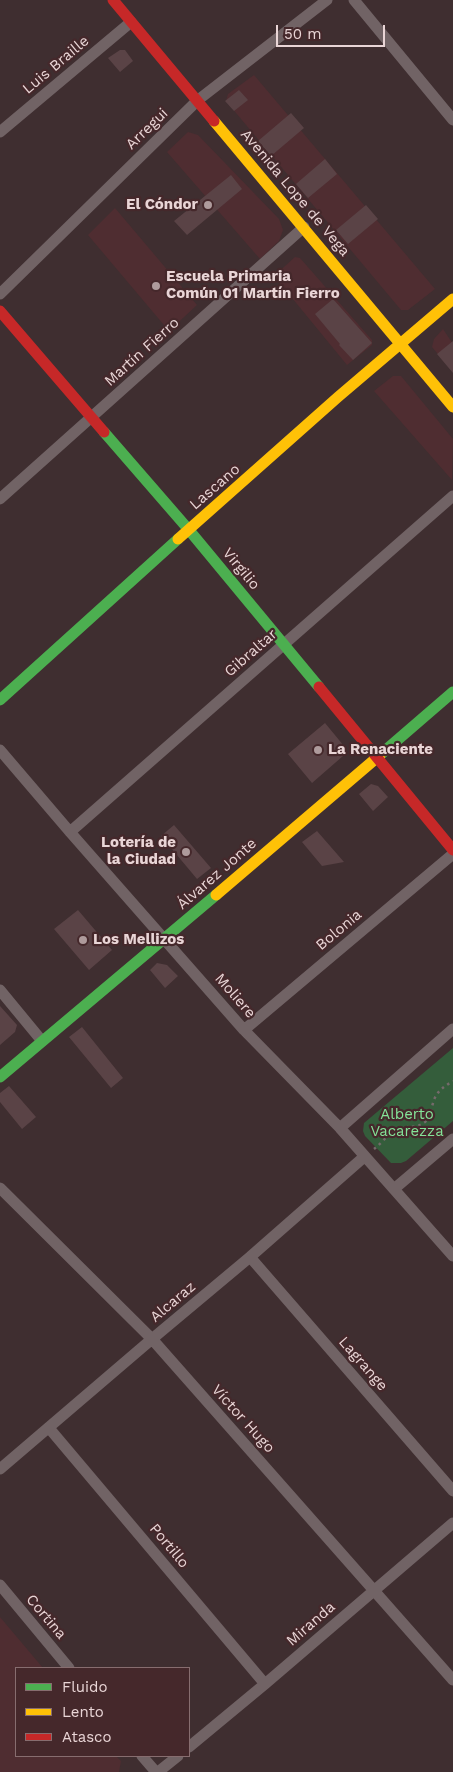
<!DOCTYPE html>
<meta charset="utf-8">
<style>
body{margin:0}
#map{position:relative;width:453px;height:1772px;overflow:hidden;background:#3f2e30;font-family:"Work Sans",sans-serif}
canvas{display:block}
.legend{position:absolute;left:15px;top:1667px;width:175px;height:90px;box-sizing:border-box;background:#45282b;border:1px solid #876d6f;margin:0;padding:6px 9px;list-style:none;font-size:15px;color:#e9d5d6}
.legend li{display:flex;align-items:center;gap:10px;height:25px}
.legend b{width:25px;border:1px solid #876d6f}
.scale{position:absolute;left:276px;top:25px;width:109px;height:22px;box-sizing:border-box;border:2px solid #e9d5d6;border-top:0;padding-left:6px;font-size:15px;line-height:18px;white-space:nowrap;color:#e9d5d6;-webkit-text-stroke:4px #45282b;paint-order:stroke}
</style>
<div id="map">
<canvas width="453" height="1772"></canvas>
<ul class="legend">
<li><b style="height:6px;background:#4caf50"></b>Fluido</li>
<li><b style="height:6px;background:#ffc107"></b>Lento</li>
<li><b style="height:6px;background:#c62828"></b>Atasco</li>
</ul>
<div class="scale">50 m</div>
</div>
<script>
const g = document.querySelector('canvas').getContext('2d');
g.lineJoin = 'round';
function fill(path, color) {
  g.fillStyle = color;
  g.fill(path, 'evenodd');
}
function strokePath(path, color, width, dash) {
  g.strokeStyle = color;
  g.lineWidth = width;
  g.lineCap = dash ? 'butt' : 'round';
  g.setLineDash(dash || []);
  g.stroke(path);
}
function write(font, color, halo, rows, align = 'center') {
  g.font = font + ' "Work Sans",sans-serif';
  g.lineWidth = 4.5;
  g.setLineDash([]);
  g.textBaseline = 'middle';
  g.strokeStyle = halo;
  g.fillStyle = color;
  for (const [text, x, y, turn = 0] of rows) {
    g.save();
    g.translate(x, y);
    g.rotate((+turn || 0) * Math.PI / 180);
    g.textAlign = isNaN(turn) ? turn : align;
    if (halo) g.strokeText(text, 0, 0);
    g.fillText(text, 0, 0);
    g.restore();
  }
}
const built = new Path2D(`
 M254,75L435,289L408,310H401L226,101L228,94Z
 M188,132L198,135L279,219L283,230L279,241L260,259L167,152Z
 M115,208L197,305L169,331L88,235Z
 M295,257L300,258L372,340V345L347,365L274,276Z
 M443,329L453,344V372L432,347L434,339Z
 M393,376H401L453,439L452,480L374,391Z
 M0,1617L43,1668H16V1756H116L121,1761L119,1772H0Z`);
const green = new Path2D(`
 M453,1048V1121L406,1161L401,1163H391L365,1136L363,1131L364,1123Z`);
const building = new Path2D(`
 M120,50H125L133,61L120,72L108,58Z
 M239,90L248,100L234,111L225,101Z
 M291,113L304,128L271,156L258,141Z
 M325,159L337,174L308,198L296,184Z
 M231,175L242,189L187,235L174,221Z
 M366,205L378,219L348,244L336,230Z
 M333,299L372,343L353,360L339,345L340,344L315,314Z
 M453,341V373L437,354Z
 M325,723L344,746L343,756L312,783L288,754Z
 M371,784L378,786L388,797L373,811L359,794Z
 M174,825L211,868L197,879L161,836Z
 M317,831L344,862L322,866L302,842Z
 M78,910L112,950L89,970L54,929Z
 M157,963L167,965L178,976L165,988L150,970Z
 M0,1006L17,1025L15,1032L0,1045Z
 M82,1027L123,1078L111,1088L69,1037Z
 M9,1086L36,1117L22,1129L0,1102V1093Z`);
const path = new Path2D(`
 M374,1149C383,1142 390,1131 402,1128C411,1126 417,1128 425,1122C431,1116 431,1108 434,1100C437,1091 445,1086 453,1081`);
const street = new Path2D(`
 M354,0L453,120
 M0,132L131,22
 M0,294L198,100L327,0
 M0,499L304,227
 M0,750L70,832L244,1030L340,1128L453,1256
 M70,832L453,496
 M0,990L42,1041
 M244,1030L453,854
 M340,1128L453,1029
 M0,1188L152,1339L453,1680
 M394,1189L453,1139
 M250,1257L453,1491
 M49,1428L265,1684
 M0,1469L152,1339L250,1257L364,1157
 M0,1585L69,1668
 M189,1747L265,1684L453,1523
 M142,1756L156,1772
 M158,1772L178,1756`);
const fast = new Path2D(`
 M104,432L189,530L319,687
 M0,700L178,539
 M380,755L453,692
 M0,1077L216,895`);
const slow = new Path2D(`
 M214,121L453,407
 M178,539L338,397L453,299
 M216,895L380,755`);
const jam = new Path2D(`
 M113,0L214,121
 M0,311L104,432
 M319,687L453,850`);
const markers = [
 [208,205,5,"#ae9b9c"],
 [156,286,5,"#ae9b9c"],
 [318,750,5,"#ae9b9c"],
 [186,852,5,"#ae9b9c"],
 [83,940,5,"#ae9b9c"]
];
const streetNames = [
 ["Luis Braille",56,65,-40],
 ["Arregui",147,129,-44],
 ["Avenida Lope de Vega",295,193,50],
 ["Martín Fierro",142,352,-42],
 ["Lascano",215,487,-41],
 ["Virgilio",241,569,50],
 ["Gibraltar",251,653,-41],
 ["Álvarez Jonte",217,874,-41],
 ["Bolonia",339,930,-40],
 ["Moliere",235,996,49],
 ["Alcaraz",173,1302,-40],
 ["Lagrange",363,1364,49],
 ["Víctor Hugo",243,1419,48],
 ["Portillo",169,1546,50],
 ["Cortina",46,1617,50],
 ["Miranda",311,1624,-41]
];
const poiNames = [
 ["El Cóndor",198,205,"right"],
 ["Escuela Primaria",166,277],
 ["Común 01 Martín Fierro",166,294],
 ["La Renaciente",328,750],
 ["Lotería de",176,843,"right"],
 ["la Ciudad",176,860,"right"],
 ["Los Mellizos",93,940]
];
const parkNames = [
 ["Alberto",407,1115],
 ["Vacarezza",407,1132]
];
fill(built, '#4f2d31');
fill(green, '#345d3b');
fill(building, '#5a4346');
strokePath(path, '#756a6b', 2.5, [2.5, 4]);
strokePath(street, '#716365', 11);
strokePath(fast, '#4caf50', 11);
strokePath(slow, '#ffc107', 11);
strokePath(jam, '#c62828', 11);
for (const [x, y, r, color] of markers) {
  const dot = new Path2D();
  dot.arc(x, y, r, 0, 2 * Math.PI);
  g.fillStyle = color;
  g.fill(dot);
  strokePath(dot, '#45282b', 2);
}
write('15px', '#e9d5d6', '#45282b', streetNames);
write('bold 15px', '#e9d5d6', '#45282b', poiNames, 'left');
write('15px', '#84e498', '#45282b', parkNames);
</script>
